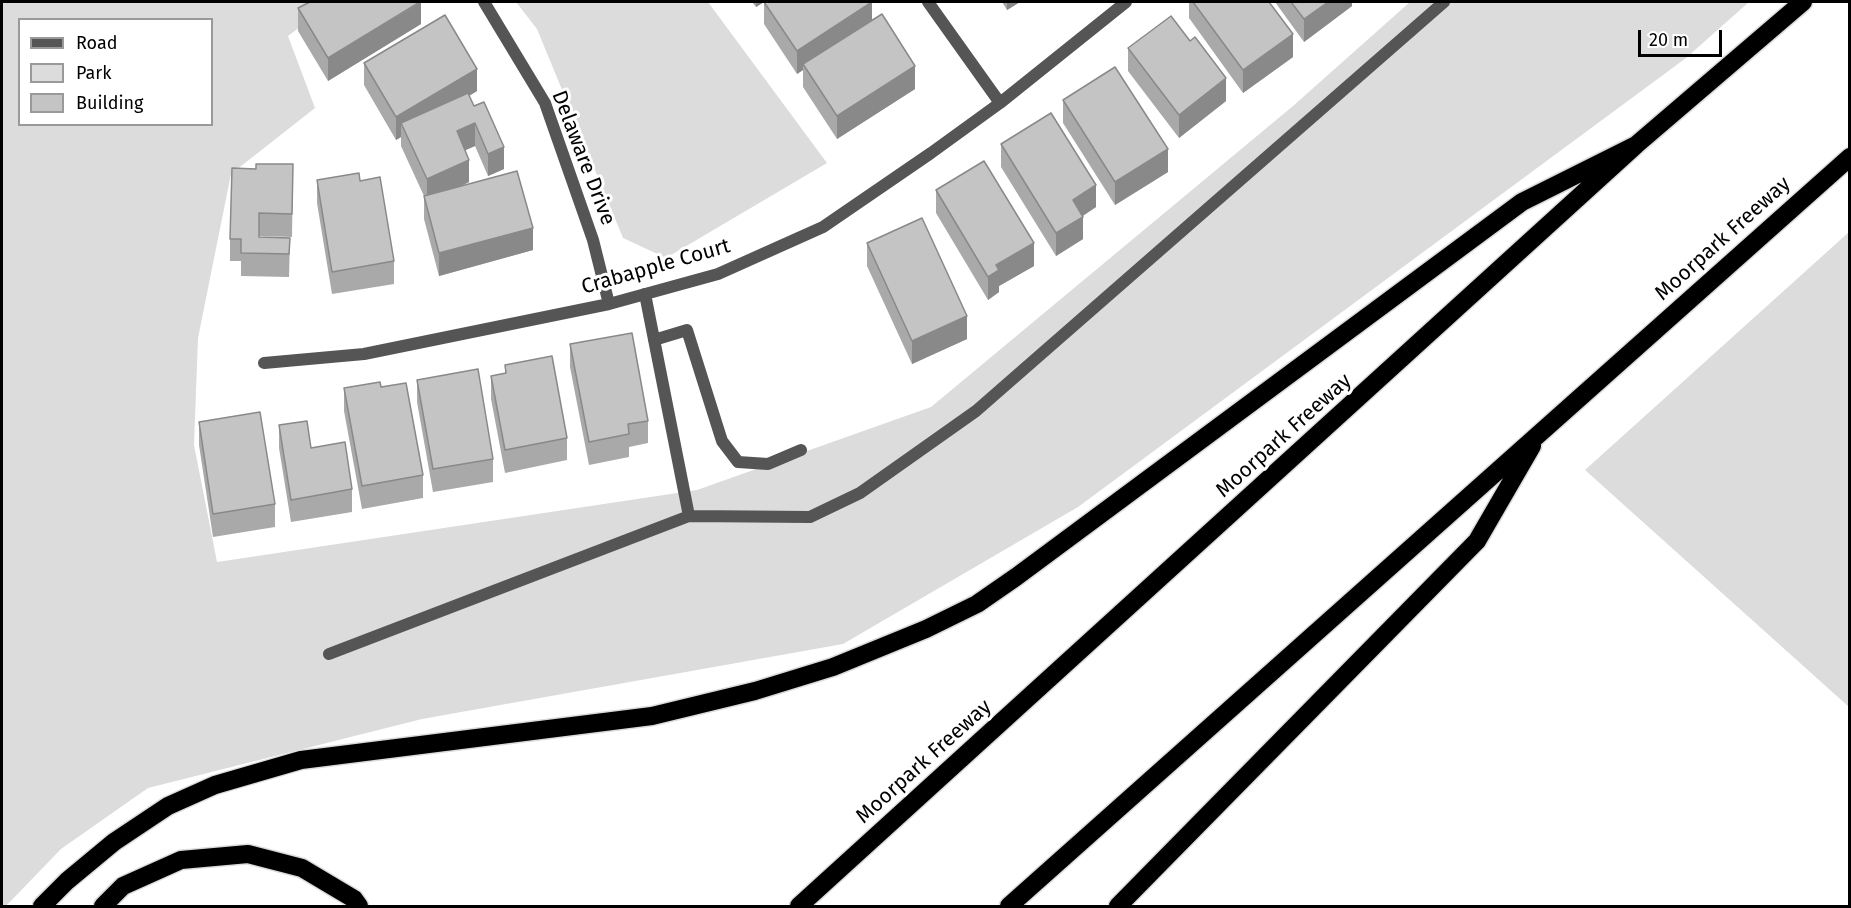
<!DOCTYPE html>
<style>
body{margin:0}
#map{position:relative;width:1851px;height:908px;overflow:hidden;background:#fff;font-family:"Fira Sans",sans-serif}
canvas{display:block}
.frame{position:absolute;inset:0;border:3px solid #000;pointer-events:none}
.legend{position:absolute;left:18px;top:18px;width:195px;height:108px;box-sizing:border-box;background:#fff;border:2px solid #999;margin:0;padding:8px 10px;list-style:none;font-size:18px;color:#000}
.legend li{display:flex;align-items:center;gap:12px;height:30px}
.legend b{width:30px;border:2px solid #999}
.scale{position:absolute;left:1638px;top:30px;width:84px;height:27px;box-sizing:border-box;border:3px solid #000;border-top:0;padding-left:8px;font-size:18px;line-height:21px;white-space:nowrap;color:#000;-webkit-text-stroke:4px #fff;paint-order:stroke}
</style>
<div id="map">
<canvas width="1851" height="908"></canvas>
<div class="frame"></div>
<ul class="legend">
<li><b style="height:8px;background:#555"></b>Road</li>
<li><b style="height:16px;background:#dcdcdc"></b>Park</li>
<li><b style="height:16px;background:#c4c4c4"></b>Building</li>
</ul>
<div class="scale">20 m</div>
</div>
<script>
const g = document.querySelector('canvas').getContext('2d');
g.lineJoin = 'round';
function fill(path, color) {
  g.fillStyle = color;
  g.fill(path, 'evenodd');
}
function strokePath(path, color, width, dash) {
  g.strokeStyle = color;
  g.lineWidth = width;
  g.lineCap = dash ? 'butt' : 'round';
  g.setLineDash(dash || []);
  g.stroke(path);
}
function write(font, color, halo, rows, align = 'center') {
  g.font = font + ' "Fira Sans",sans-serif';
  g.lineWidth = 6;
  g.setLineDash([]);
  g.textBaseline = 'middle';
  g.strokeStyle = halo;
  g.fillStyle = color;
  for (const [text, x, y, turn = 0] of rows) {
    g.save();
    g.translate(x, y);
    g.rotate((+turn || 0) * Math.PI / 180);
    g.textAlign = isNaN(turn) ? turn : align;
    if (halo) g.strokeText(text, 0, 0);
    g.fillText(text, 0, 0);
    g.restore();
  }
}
const green = new Path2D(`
 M2,2H333L288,36L315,108L231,174L198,338L194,445L217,562L697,490L931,407L1293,106L1410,2H1749L1686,58L1078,507L843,644L422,719L148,788L61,849L6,906H2ZM20,20H212V124H20Z
 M516,2H708L827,163L666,258L623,238L537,29Z
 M1849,232V707L1585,470Z`);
const lane = new Path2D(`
 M645,294L689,516L810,517L860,493L976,411L1444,2
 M654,340L687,330L722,441L738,462L768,464L801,450
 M329,654L689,516`);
const street = new Path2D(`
 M484,2L545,103L593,240L609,304
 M928,2L1000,103
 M264,363L364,354L609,304L718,274L823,227L931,153L1000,103L1126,2`);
const highway = new Path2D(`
 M42,906L67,881L114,842L168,806L215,785L301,760L652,716L755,691L833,667L926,629L977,604L1016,577L1522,202L1636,145
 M103,906L123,886L181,860L248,854L302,868L354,899L359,906
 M799,906L1636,145L1803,2
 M1009,906L1850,157
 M1118,906L1477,541L1532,446`);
const wall = new Path2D(`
 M752,2H872V21L915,89L837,139L803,87V70L797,74L764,24V2L756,7Z
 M1002,2H1020L1007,10Z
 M1189,2H1269L1293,57L1243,93L1189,18Z
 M1275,2H1352V6L1304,42Z
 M298,8L421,24L328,81L298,31Z
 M1128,48L1226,101L1179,138L1128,71Z
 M364,63L477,91L469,96L504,169L488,176L475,146L465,150L469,182L461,186L533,250L439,276L424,219V196L401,146V137L396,140L364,85Z
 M1063,100L1168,172L1115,205L1063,123Z
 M1001,144L1096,207L1083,216V239L1056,256L1001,167Z
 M293,164L292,237L259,236V237L290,238L289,277L241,276V261H230V239L256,169Z
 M317,180L360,181L394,261V284L332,294L317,203Z
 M936,190L1034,266L999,286V292L988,300L936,213Z
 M867,243L967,339L912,364L867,266Z
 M570,344L648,421V443L629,447V457L589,465L570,367Z
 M505,365L567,438V460L505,473L491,399V376L505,373Z
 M417,380L493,459V482L433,492L417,402Z
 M381,387L423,475V498L362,509L344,411V388Z
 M199,422L275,504V527L213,537L199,445Z
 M279,425L311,448L352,489V512L291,522L279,448Z`);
const shadedWall = new Path2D(`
 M421,2V24L328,81V58Z
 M756,2H764L756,7Z
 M872,2V24L803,64V70L797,74V51Z
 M1007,2H1020L1007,10Z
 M1328,2H1352V6L1304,42V19Z
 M1293,34V57L1243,93V70Z
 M915,66V89L837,139V116Z
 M477,69V91L406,134L401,123V137L396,140V117Z
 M1226,78V101L1179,138V115Z
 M475,123V146L457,154V131Z
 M504,147V169L488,176V154Z
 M1168,149V172L1115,205V182Z
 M469,160V182L427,202V179Z
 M1096,185V207L1073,222V200Z
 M1083,217V239L1056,256V233Z
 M533,228V250L439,276V253Z
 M1034,243V266L999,286V292L988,300V277L996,265Z
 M967,316V339L912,364V341Z`);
const building = new Path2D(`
 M310,2H420L328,58L298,8Z
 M764,2H872L797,51Z
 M1193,2H1269L1293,34L1243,70Z
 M1291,2H1328L1304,19Z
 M882,14L915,66L837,116L803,64Z
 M445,15L477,69L396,117L364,63Z
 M1171,16L1190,41L1195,37L1226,78L1179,115L1128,48Z
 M1115,67L1168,149L1115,182L1063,100Z
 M468,93L474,106L484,102L504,147L488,154L475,123L457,131L469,160L427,179L401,123Z
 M1051,113L1096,185L1073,200L1083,217L1056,233L1001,144Z
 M984,161L1034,243L996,265L999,270L988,277L936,190Z
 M256,164H293L292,214L259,213V237L290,238L289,254L241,253V239H230L232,168L256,169Z
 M517,171L533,228L439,253L424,196Z
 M359,173L360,181L380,177L394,261L332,272L317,180Z
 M922,218L967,316L912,341L867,243Z
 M632,333L648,421L628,424L629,434L589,442L570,344Z
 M552,356L567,438L505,450L491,376L506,373L505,365Z
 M478,369L493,459L433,469L417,380Z
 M380,382L381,387L406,383L423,475L362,486L344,388Z
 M260,412L275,504L213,514L199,422Z
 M307,421L311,448L345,442L352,489L291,500L279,425Z`);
const streetNames = [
 ["Delaware Drive",583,158,69],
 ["Moorpark Freeway",1723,239,-42],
 ["Crabapple Court",656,267,-16],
 ["Moorpark Freeway",1284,436,-42],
 ["Moorpark Freeway",924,762,-42]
];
fill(green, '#dcdcdc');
strokePath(highway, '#dbdbdb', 21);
strokePath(lane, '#555', 12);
strokePath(street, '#555', 12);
strokePath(highway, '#000', 18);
fill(wall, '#a9a9a9');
fill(shadedWall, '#898989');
fill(building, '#c4c4c4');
strokePath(building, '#898989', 1.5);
write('21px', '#000', '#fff', streetNames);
</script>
